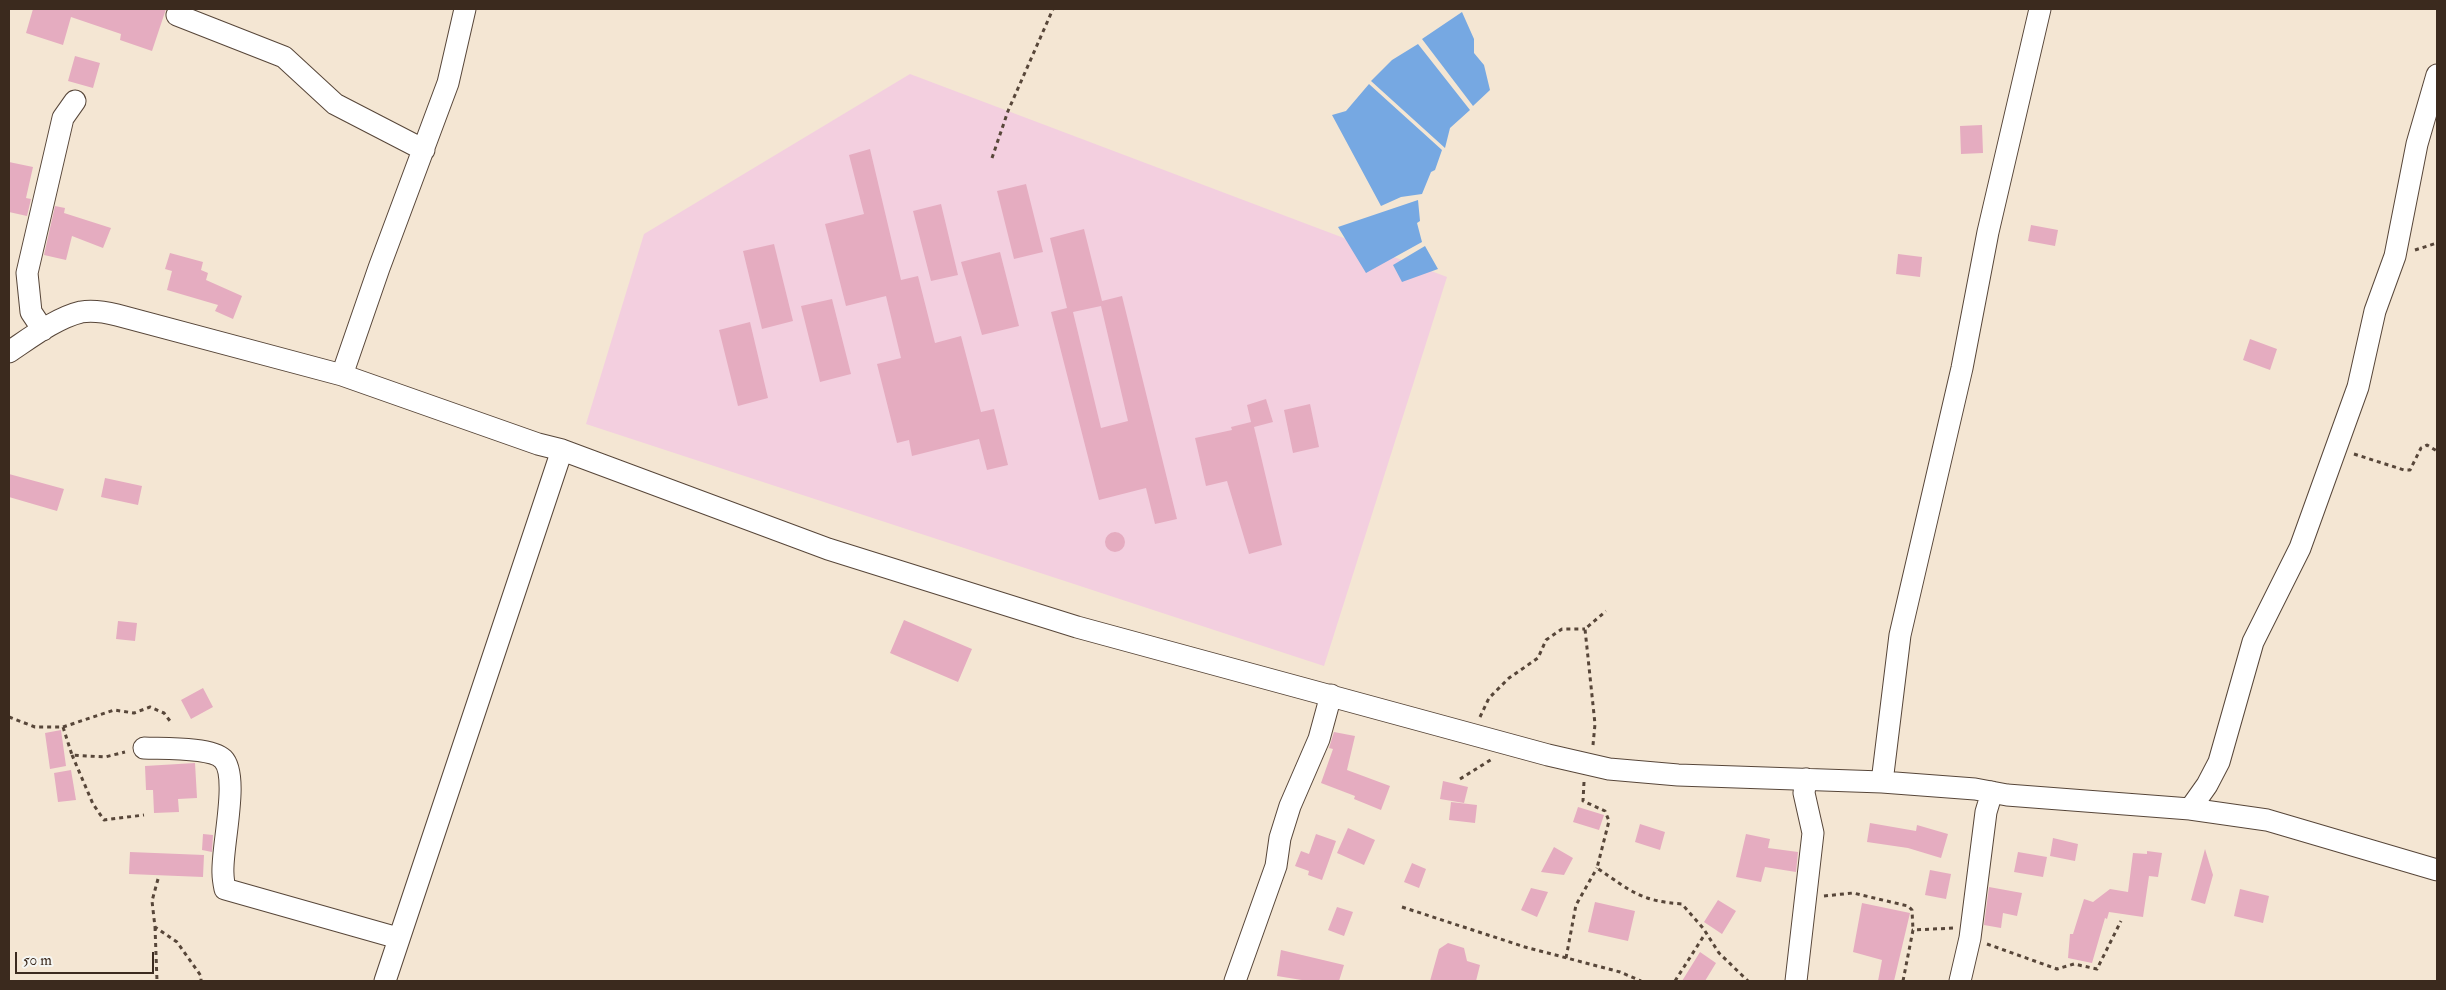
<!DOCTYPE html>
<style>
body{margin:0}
#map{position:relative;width:2446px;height:990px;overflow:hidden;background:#f4e6d3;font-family:"IM FELL Double Pica",serif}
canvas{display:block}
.frame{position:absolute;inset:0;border:10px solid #3b2a1e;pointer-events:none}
.scale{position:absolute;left:15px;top:952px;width:139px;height:22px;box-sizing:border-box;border:2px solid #3b2a1e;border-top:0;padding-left:6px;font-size:15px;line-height:18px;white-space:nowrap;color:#3b2a1e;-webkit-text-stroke:4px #f6f6f2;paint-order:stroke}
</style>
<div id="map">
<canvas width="2446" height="990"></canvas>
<div class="frame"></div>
<div class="scale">50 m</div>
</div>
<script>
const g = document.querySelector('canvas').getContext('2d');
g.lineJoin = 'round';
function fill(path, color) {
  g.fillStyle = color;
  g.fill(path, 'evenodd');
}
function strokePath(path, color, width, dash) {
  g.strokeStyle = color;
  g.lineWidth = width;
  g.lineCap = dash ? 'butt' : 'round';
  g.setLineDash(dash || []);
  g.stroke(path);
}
const built = new Path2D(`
 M910,74L1447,277L1324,666L586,424L644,234Z`);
const water = new Path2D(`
 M1462,12L1474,39V53L1484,65L1490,90L1473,106L1422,39Z
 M1418,44L1470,110L1450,128L1445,148L1371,81L1392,60Z
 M1369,84L1442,150L1435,170L1431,172L1422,194L1401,197L1381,206L1332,115L1346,111Z
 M1418,200L1420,221L1417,223L1422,242L1366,273L1338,227Z
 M1425,246L1438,269L1402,282L1393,265Z`);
const building = new Path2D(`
 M33,9H166L152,51L120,40L121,34L71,17L63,45L26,33Z
 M75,56L100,63L93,88L68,81Z
 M1982,125L1983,153L1961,154L1960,126Z
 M870,149L901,280L918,276L935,343L961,336L981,412L994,409L1008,465L987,470L979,439L912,456L909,440L897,443L877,364L901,358L886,296L846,306L825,224L864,214L849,155Z
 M9,162L33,167L26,198L31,199L27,216L9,212Z
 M1026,184L1043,252L1014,259L997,191Z
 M941,204L958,275L931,281L913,211Z
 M55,206L65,208L64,213L111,228L103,248L72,236L66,260L44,255Z
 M2031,225L2058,230L2055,246L2028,241Z
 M1084,229L1102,301L1122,296L1177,519L1155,524L1146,488L1099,500L1051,312L1067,308L1050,238ZM1101,306L1128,421L1101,428L1073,312Z
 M774,244L793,321L762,329L743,251Z
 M1000,252L1019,326L982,335L961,262Z
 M170,253L203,262L201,270L208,273L206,280L242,296L233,319L215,311L218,305L167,290L172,271L165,269Z
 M1898,254L1922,257L1920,277L1896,274Z
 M832,299L851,374L820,382L801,306Z
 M750,322L768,398L738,406L719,330Z
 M2250,339L2277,349L2270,370L2243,360Z
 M1266,399L1273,422L1254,427L1282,545L1249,554L1227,481L1206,486L1195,438L1232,430L1231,427L1251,422L1247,405Z
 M1310,404L1319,447L1293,453L1284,410Z
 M9,474L64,489L57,511L9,497Z
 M105,478L142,486L138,505L101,497Z
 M1105 542a10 10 0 1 1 20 0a10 10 0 1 1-20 0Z
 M904,620L972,649L958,682L890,653Z
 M118,621L137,623L135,641L116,639Z
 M203,688L213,707L191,719L181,700Z
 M61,730L66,766L50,769L45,733Z
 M1334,732L1355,736L1347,770L1390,786L1381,810L1354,799L1355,796L1321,783L1333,749L1329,748Z
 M195,763L197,798L178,799L179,812L154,813L153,790H146L145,766Z
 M71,770L76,800L58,802L54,773Z
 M1443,781L1468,787L1464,803L1440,799Z
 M1451,802L1477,805L1475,823L1449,820Z
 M1578,807L1604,815L1599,830L1573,822Z
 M1870,823L1916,831L1917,825L1948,834L1941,858L1908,848L1867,842Z
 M1640,824L1665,832L1660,850L1635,842Z
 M1348,828L1375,840L1364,865L1337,853Z
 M203,834L213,835L212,852L202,850Z
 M1316,834L1336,841L1322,880L1308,875L1309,871L1295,866L1301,851L1309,854Z
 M1746,834L1770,839L1768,848L1798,852L1796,872L1765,867L1761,882L1736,877Z
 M2053,838L2078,844L2075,861L2050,856Z
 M1554,847L1573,858L1564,875L1541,872Z
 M2205,849L2213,875L2205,904L2191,900Z
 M2147,851L2162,853L2158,877L2149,876L2143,917L2109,912L2107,919L2105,918L2092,963L2068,958L2070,934H2073L2084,899L2093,902L2110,889L2128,892L2133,853L2147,854Z
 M130,852L204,855L203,877L129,874Z
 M2018,852L2047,857L2043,877L2014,872Z
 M1412,863L1426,869L1419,888L1404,882Z
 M1930,870L1951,874L1946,899L1925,895Z
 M1989,887L2022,893L2017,916L2003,913L2001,928L1984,925Z
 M1531,888L1548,892L1537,917L1521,910Z
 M2240,889L2269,896L2263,923L2234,916Z
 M1718,900L1736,911L1722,934L1704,922Z
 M1595,902L1635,911L1628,941L1588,932Z
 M1862,903L1910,913L1894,981H1878L1882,960L1853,952Z
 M1337,907L1353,912L1344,936L1328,930Z
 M1448,943L1464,948L1467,961L1480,965L1476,981H1430L1439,949Z
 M1281,950L1344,965L1339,981H1308L1277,976Z
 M1700,952L1716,963L1705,981H1682Z`);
const path = new Path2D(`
 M992,158L1008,111L1053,9
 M2415,250L2437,243
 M2354,454L2404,470H2410L2421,448L2427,445L2437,451
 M9,717L35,727H63L72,755L105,757L125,752
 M1480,717L1489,698L1509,678L1538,658L1546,640L1562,629H1585
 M63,727L114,710L134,713L150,707L164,713L170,721
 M1593,745L1595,724L1585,629L1606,611
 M72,755L93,804L104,820L144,815
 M1460,779L1492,759
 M1584,782L1583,801L1605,811L1609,821L1597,868C1631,891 1640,901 1682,904L1703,928L1719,953L1748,981
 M158,879L152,901L155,927L177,942L201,976V981
 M1824,896L1853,893L1908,906L1912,910L1913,930
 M1402,907L1525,947L1620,972L1641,981
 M155,927L157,981
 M1987,944L2057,969L2074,964L2097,969L2121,921
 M1566,958L1576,905L1597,868
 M1675,981L1705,934
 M1903,981L1913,930L1954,928`);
const minor = new Path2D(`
 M177,15L284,57L335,104L424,150
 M43,330L31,312L27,273L63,118L75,101
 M9,352C30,338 56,318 81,312C93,310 105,312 117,315L342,375L538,444L562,450L828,549L1077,627L1548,755L1609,769L1678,775L1882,782L1975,789L2007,795L2190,809L2267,820L2437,870
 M342,375L379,268L448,83L465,9
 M144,748C161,749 211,747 223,759C240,776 221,849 223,874C223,879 224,884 225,889L398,938
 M1882,782L1900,635L1962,368L1988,232L2040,9
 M2190,809L2207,785L2219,762L2253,642L2300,548L2358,387L2375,311L2395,256L2417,144L2437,75
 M385,981L562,450
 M1235,981L1276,866L1280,838L1290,806L1319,739L1331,695
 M1796,981L1813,833L1804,793L1806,779
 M1960,981L1970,938L1986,812L1992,792`);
fill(built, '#f3cfdf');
fill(water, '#76a8e2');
fill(building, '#e5acc0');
strokePath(minor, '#574639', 23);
strokePath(path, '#574639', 3, [4, 4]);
strokePath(minor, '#fff', 21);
</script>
